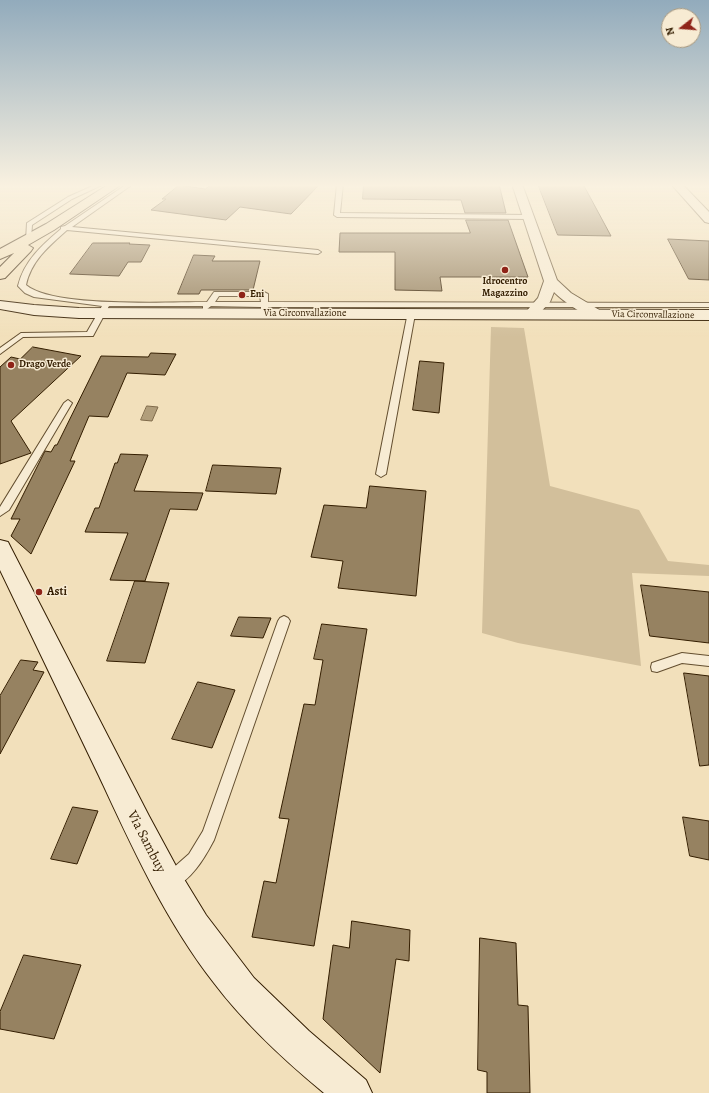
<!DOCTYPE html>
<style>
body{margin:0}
#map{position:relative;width:709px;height:1093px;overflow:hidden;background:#f2e0bb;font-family:Alegreya,serif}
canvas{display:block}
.north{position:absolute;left:661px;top:8px;width:40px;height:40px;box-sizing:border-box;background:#f7ebd3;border:1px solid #a9997f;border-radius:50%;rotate:253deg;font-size:11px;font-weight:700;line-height:16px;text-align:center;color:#331d00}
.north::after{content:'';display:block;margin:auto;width:14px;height:18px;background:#8f2418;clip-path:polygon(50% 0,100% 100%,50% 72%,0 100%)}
</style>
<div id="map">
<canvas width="709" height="1093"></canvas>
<div class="north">N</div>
</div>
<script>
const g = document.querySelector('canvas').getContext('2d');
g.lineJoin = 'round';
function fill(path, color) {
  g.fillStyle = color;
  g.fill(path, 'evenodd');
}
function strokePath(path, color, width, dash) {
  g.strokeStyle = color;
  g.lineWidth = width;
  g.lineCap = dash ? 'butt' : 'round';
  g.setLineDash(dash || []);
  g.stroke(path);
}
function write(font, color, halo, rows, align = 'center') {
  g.font = font + ' Alegreya,serif';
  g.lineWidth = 3;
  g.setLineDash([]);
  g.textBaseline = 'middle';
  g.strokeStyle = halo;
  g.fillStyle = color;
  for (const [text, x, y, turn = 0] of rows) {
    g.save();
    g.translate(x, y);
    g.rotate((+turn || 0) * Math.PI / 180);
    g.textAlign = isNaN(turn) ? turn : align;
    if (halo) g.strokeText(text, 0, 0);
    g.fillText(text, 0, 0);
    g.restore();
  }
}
const green = new Path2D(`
 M491,327L524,328L550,486L639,510L668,561L709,565V576L632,573L641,666L518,643L482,633Z`);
const water = new Path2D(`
 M147,406L158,407L152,421L141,420Z`);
const building = new Path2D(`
 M212,184H320L291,214L240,207L226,220L151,210L166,199H162L179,185L205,189Z
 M364,184H499L506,213H465L461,200L363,199Z
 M538,184H583L611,236L558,235Z
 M466,220H508L528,277H440L442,291L395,290V252H339L340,233H470Z
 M668,239L709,241V280L689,279Z
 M93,243H130L129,244L150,245L141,262H128L119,276L70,274Z
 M194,255L215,256L212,261H260L253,290H201L199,294H178Z
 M33,347L81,356L11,421L31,453L0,464V367L11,357L20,359Z
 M151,353L176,354L165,375L127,373L108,417L89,416L70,461H75L31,554L11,536L20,519H11L45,451L51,452L55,445H57L101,356L148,357Z
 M420,361L444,363L439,413L413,410Z
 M121,454L148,455L134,491L203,493L197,510L170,509L145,581L110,580L128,533L85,532L95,508H99L115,463H117Z
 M213,465L281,468L276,494L206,491Z
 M370,486L426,491L416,596L338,588L343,561L311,557L324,505L366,508Z
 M135,581L169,583L145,663L107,661Z
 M641,585L709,592V643L650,636Z
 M239,617L271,618L263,638L231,636Z
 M322,624L367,629L314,946L252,937L264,881L276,883L289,819L279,818L304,704L315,705L323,660L314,659Z
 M21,660L38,662L33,670L44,672L0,754V696Z
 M684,673L709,676V765L700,766Z
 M198,682L235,690L212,748L172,739Z
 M73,807L98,811L77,864L51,859Z
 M683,817L709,821V860L690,856Z
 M352,921L410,930L409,961L396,959L380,1073L323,1019L333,945L349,948Z
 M480,938L516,943L518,1005L528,1006L530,1093H487V1072L478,1070Z
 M24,955L81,965L54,1039L0,1029V1012Z`);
const lane = new Path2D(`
 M97,184H104L72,199L32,225L31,239L26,240L27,223L68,197Z
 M127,184H133L72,227L318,250L321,252L318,254L67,230C49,246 31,261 26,285C53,308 169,302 207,302L214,292H264L268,294V302L709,303V307H268L269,311L265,313L261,311V307L211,306L206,310H203V306H109L93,336L23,337L0,354V348L21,333L87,332L102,306L34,297L25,293L18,286C24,261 42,245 61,229V227L65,226ZM219,296H260L261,302H215Z
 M337,184H343L340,213L528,215L531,217L528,219L337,217L334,215Z
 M408,312L415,314L386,474L381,477L376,474Z
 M68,400L72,403L9,510L0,516V507L64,403Z
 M284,616L288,618L290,621L214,840C204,859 191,881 170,890L164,888L162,882L164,876L189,854L203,831L278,621L280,618Z
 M682,653L709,656V666L682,663L657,672L652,671L651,667L652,663Z`);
const street = new Path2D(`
 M512,184H522L557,280L571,293L601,311L603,314L601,317C588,320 563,301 554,292L550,302L536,317H526L524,314L538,298L544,281Z
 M671,184H682L709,212V223L705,222Z`);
const secondary = new Path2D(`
 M0,301L34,305L79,308L709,310V320L79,318L34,315L0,309Z
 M0,540L8,542L11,548L149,816L176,866L206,915L254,978L309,1031L366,1080L372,1093H324C284,1060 245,1024 214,983C165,920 132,847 99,776C66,707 33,639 0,570Z`);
const primary = new Path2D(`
 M109,184H122L54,230L28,245L33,248L31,251L5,278L0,279V267L14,253L0,259V249L46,224Z`);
const markers = [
 [505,270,4,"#8f2418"],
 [242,295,4,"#8f2418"],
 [11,365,4,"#8f2418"],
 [39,592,4,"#8f2418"]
];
const farPoinames = [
 ["Idrocentro",505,282,"center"],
 ["Magazzino",505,294,"center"],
 ["Eni",250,295],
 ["Drago Verde",19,365]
];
const farStreetnames = [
 ["Via Circonvallazione",305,314],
 ["Via Circonvallazione",653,315,1]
];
const poiNames = [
 ["Asti",47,592]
];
const nearStreetnames = [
 ["Via Sambuy",146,842,63]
];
fill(green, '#d2bf9b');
fill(water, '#b19e7b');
strokePath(water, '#7f6a4a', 1);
fill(building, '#968261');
strokePath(building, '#331d00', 1);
strokePath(lane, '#634e2f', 2);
strokePath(street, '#634e2f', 2);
strokePath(secondary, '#331d00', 2);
strokePath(primary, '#331d00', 2);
fill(lane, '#f7ebd3');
fill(street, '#f7ebd3');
fill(secondary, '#f7ebd3');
fill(primary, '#f2e0bb');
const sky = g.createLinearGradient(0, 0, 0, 337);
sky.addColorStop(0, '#92abbc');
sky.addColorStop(0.55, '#f9f1e0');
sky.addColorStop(1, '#f9f1e000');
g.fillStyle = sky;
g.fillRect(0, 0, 709, 337);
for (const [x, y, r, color] of markers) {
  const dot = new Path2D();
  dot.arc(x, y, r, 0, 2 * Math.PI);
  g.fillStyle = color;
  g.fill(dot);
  strokePath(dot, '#f7ebd3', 1.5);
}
write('bold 10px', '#331d00', '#f7ebd3', farPoinames, 'left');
write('10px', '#331d00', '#f7ebd3', farStreetnames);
write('bold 12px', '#331d00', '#f7ebd3', poiNames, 'left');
write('14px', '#331d00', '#f7ebd3', nearStreetnames);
</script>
